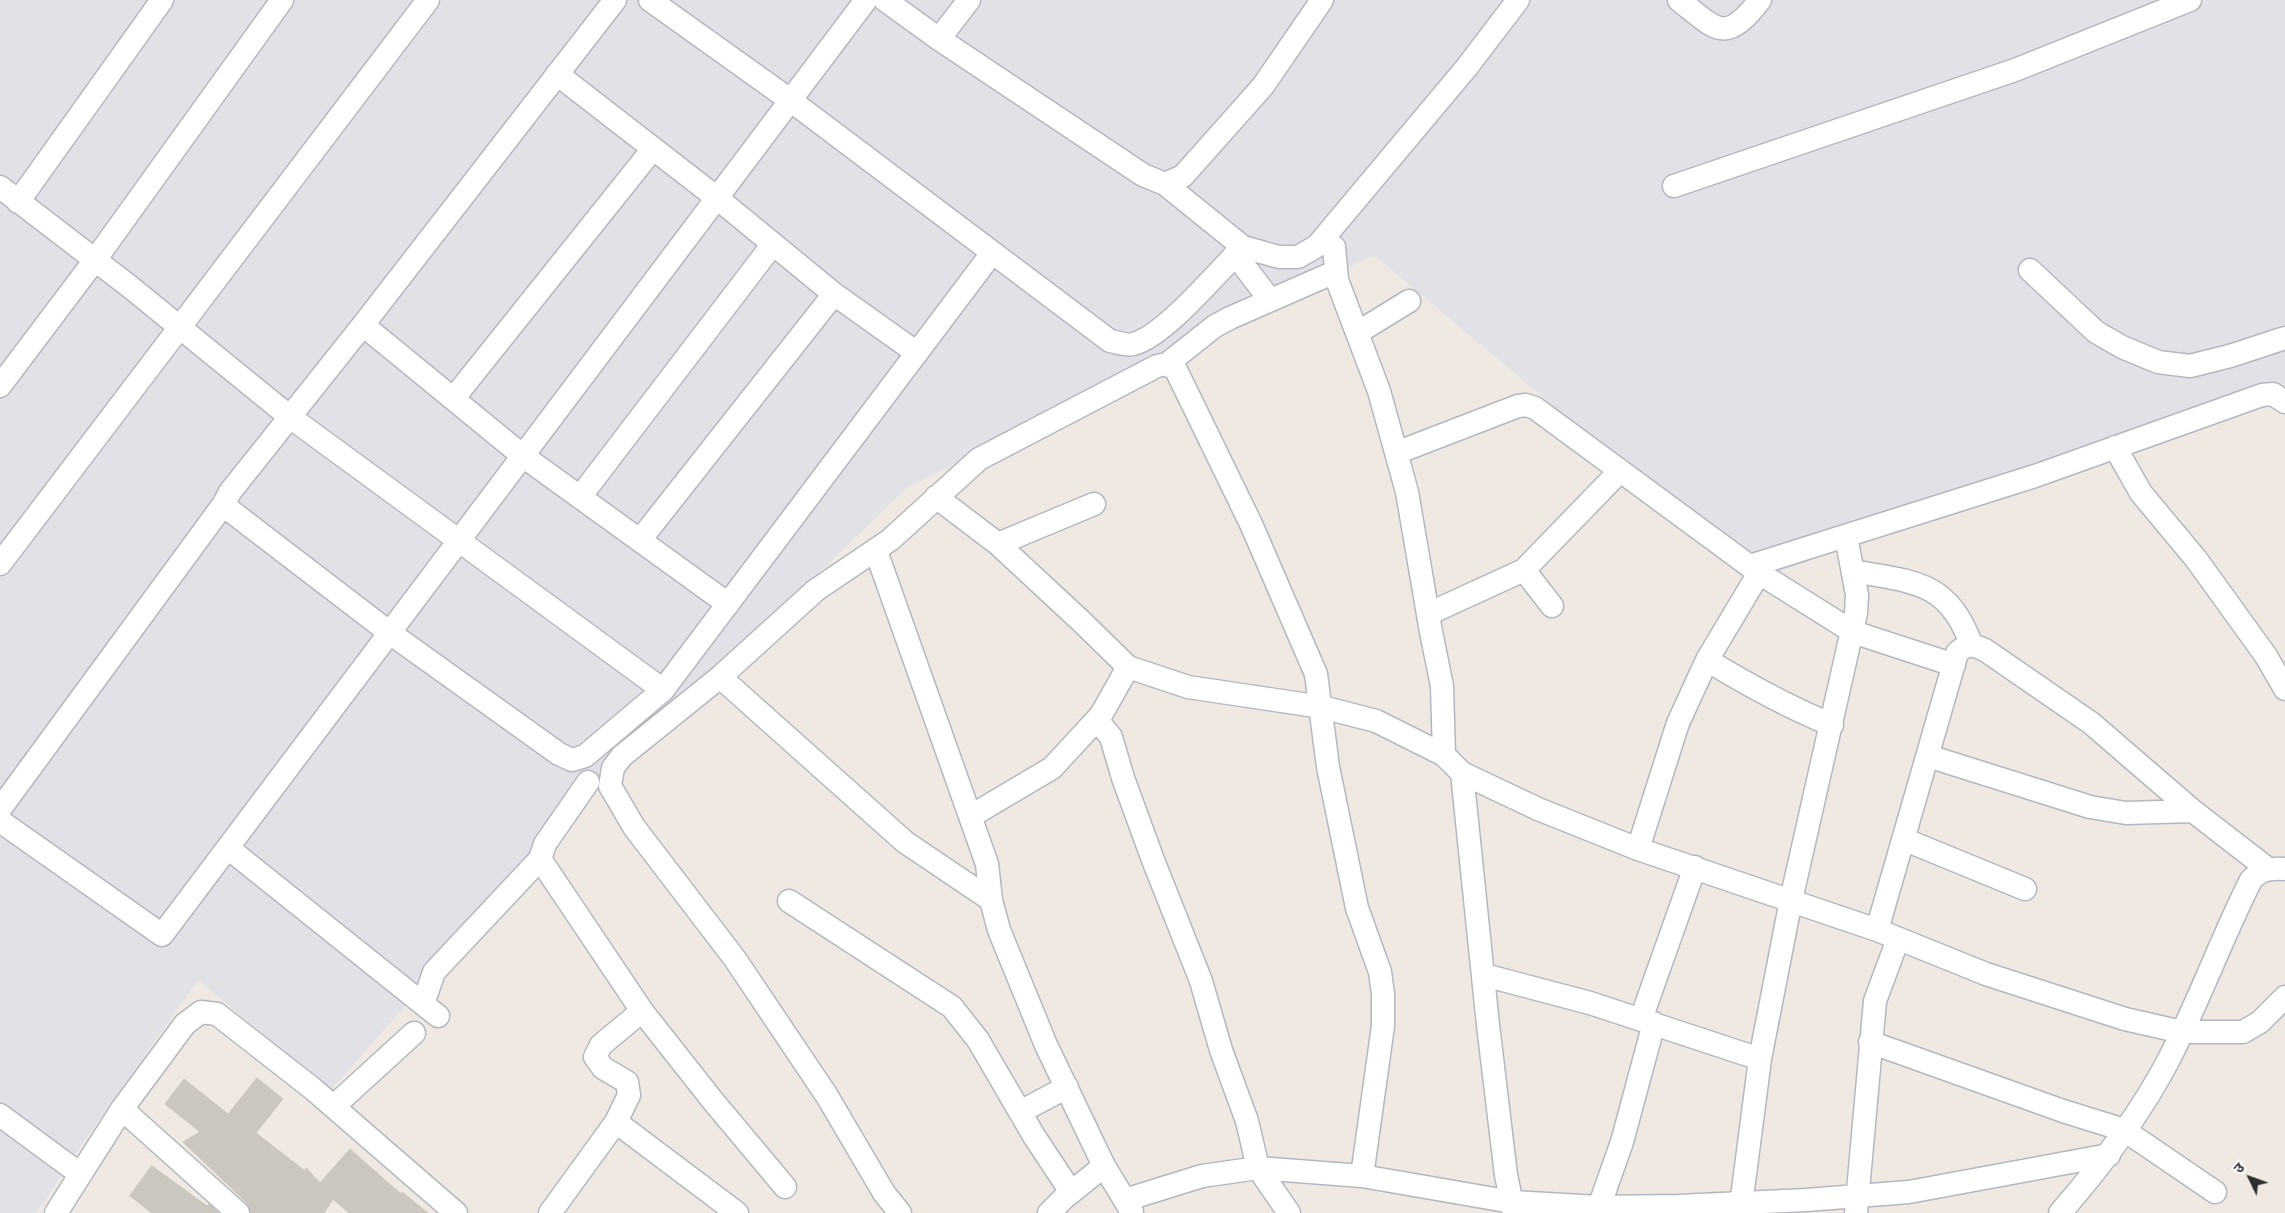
<!DOCTYPE html>
<meta charset="utf-8">
<style>
body{margin:0}
#map{position:relative;width:2285px;height:1213px;overflow:hidden;background:#efe9e1;font-family:"DM Sans","Noto Sans Devanagari",sans-serif}
canvas{display:block}
.north{position:absolute;left:2225px;top:1153px;width:50px;height:50px;-webkit-text-stroke:4px #fff;paint-order:stroke;rotate:312deg;font-size:14px;font-weight:700;line-height:20px;text-align:center;color:#2e2e2e}
.north::after{content:'';display:block;margin:auto;width:18px;height:22px;background:#2e2e2e;clip-path:polygon(50% 0,100% 100%,50% 72%,0 100%)}
</style>
<div id="map">
<canvas width="2285" height="1213"></canvas>
<div class="north">उ</div>
</div>
<script>
const g = document.querySelector('canvas').getContext('2d');
g.lineJoin = 'round';
function fill(path, color) {
  g.fillStyle = color;
  g.fill(path, 'evenodd');
}
function strokePath(path, color, width, dash) {
  g.strokeStyle = color;
  g.lineWidth = width;
  g.lineCap = dash ? 'butt' : 'round';
  g.setLineDash(dash || []);
  g.stroke(path);
}
const industrial = new Path2D(`
 M0,0H2285V384L1760,579L1374,255L906,488L594,792L331,1090L198,980L85,1140L36,1213H0Z`);
const building = new Path2D(`
 M257,1078L283,1099L256,1133L305,1171L306,1168L320,1183L350,1149L401,1194L402,1192L428,1213H349L333,1199L324,1213H251L247,1203L183,1142L200,1132L165,1104L184,1079L228,1114Z
 M152,1166L207,1206L209,1204L218,1213H152L130,1196Z`);
const minor = new Path2D(`
 M650,0L790,100L1110,341C1117,342 1127,346 1133,344C1164,337 1218,271 1243,247L1279,257H1298L1317,246L1467,67L1518,0
 M885,0L939,39L1143,175L1165,184L1183,176L1263,86L1322,0
 M1679,0C1717,30 1725,45 1760,0
 M939,39L969,0
 M557,74L717,198L834,294L917,353
 M1165,184L1243,247
 M1674,186L2015,70L2190,0
 M0,187L129,286L290,417L663,690L992,253
 M18,202L162,0
 M1334,247L1337,280
 M1235,254L1270,300
 M2030,270L2096,332L2122,347L2158,362L2190,366L2230,356L2285,338
 M363,325L523,456L728,604
 M1357,333L1409,301
 M1167,364L1215,326L1230,318L1328,275L1337,280L1379,391L1407,492L1431,632L1442,686L1444,755
 M0,386L95,260L282,0
 M453,399L652,150
 M2115,447L2141,493L2196,559L2266,656L2285,689
 M1396,453L1518,406L1526,405L1535,408L1759,573L1853,632L1954,665
 M580,497L773,244
 M936,497L998,544L1082,622L1128,667L1188,687L1322,707L1376,721L1444,755L1462,773L1538,809L1638,849L1877,930L1986,974L2125,1019L2182,1032H2243L2260,1022L2285,997
 M223,505L390,633L559,754L572,760L585,756L663,690
 M640,540L834,294
 M998,544L1094,504
 M876,551L987,864L991,900L999,930L1046,1045L1104,1166L1132,1212
 M0,564L428,0
 M1750,566L2035,476L2262,395L2273,394L2285,402
 M1524,570L1620,471
 M1853,571C1912,582 1948,580 1971,644
 M1428,614L1524,570L1552,606
 M1707,660C1748,685 1788,707 1832,725
 M720,677L905,842L991,900
 M1097,720L1111,737L1123,778L1153,860L1201,981L1221,1050L1247,1121L1258,1168L1289,1213
 M1928,756L2090,807L2126,813L2193,811
 M1462,773L1488,1025L1506,1175L1514,1213
 M0,809L223,505L230,492L363,325L615,0
 M971,816L1052,768L1101,715L1128,667
 M0,821L162,935L866,0
 M1903,839L2025,889
 M228,848L438,1016
 M1638,849L1678,723L1707,660L1759,573
 M540,859L642,1011L601,1045L595,1057L603,1068L627,1082L629,1095L616,1122L550,1213
 M789,901L952,1007L978,1040L1034,1136L1071,1192
 M1877,930L1957,653C1967,643 1973,645 1985,650L2091,723L2193,811L2268,869
 M1484,975L1590,1003L1760,1059
 M423,1004L434,972L540,859L545,844L588,782
 M642,1011L713,1101L785,1187
 M1641,1019L1695,867
 M1870,1042L2063,1111L2124,1130L2215,1192
 M334,1106L414,1033
 M122,1109L238,1213
 M1020,1112L1067,1087
 M0,1115L80,1174
 M616,1122L737,1213
 M1125,1200L1202,1176L1258,1168L1362,1176L1512,1202L1599,1207L1679,1206L1806,1200L1909,1192L2109,1155
 M1599,1207L1622,1142L1654,1023
 M56,1213L122,1109L185,1024L201,1012L217,1014L313,1089L456,1213
 M900,1213L884,1193L827,1096L735,959L634,827L610,786L613,768L622,756L720,677L816,590L890,540L979,459L1157,366L1167,364L1176,370L1251,524L1316,674L1328,767L1357,908L1380,972L1383,994V1026L1362,1176
 M1049,1213L1064,1198L1104,1166
 M1740,1213L1760,1059L1791,900L1856,613L1857,595L1846,536
 M1856,1213L1875,1001L1898,939
 M2060,1213C2101,1166 2139,1116 2168,1061C2199,1002 2221,939 2251,880C2261,869 2271,868 2285,869`);
fill(industrial, '#e3e1e8');
fill(building, '#cbc7bf');
strokePath(building, '#cbc5ba', 1);
strokePath(minor, '#b4b7c1', 25);
strokePath(minor, '#fff', 22);
</script>
